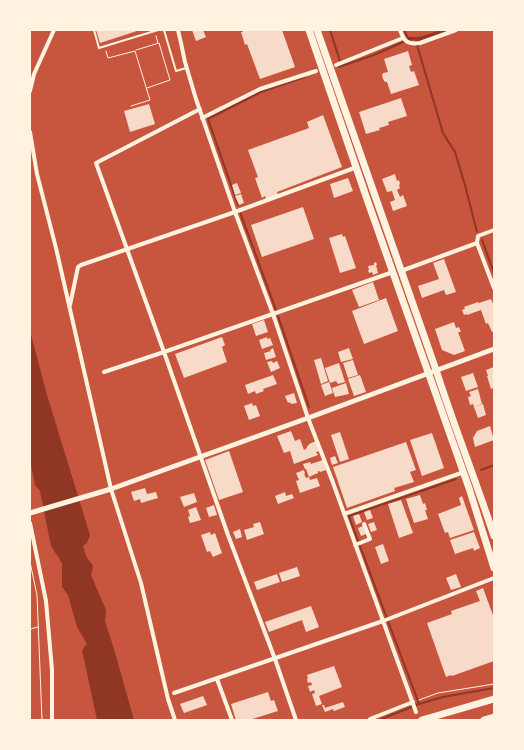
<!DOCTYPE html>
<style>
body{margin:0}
#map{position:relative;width:524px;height:750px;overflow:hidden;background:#c8553d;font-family:Arial,sans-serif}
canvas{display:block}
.frame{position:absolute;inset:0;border:31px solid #fff3e0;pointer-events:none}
</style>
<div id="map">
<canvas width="524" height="750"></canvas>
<div class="frame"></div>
</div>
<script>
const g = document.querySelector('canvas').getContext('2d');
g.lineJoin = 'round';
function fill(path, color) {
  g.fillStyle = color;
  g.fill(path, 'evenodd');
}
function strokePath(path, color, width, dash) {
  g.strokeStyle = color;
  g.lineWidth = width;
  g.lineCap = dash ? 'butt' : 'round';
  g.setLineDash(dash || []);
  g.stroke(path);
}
const water = new Path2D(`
 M30,331L47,395L90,535L87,543L83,546L86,556L93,566L91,575L106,610L105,621L114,649L134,720H97L82,650L87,644L77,627L68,595L62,587V563L51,546L40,491L35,485L30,459Z`);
const stream = new Path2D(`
 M330,30L340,61
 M404,30L408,38H415
 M408,40L423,37L444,30
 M416,41L448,30
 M417,45L443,133L455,152L465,185L477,232
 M339,67L374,55L403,42
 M238,205L208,119L261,92L305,77
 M240,212L276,310
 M482,240L494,273
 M278,316L309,407
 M481,470L494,465
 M348,514L419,704
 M349,516L456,479
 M379,720L419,704L443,697L494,688`);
const building = new Path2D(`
 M96,30H140L100,43Z
 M192,30H203L206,37L196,41Z
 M242,30H282L295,67L260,79L247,44L245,45L241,32H243Z
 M408,51L412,65L409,66L411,72L414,71L419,85L391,94L387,82H386L384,81L382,76L383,73L388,72L384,59Z
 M401,98L407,116L388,122L389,125L379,128L380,130L366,134L359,112Z
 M149,104L155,124L130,132L124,111Z
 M323,115L342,167L277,192L278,195L266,199L265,196L262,198L255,178L258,177L248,150L309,128L307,122Z
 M395,174L397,181L399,180L400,184L399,185L400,188L397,190L400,197L403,195L407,206L393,211L390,202L395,200L392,191L387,192L382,179Z
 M348,178L353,191L334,198L330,184Z
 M237,183L241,193L235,195L232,185Z
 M241,194L244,203L239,205L235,196Z
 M303,207L314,239L262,257L251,225Z
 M342,234L343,237L345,236L356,268L340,273L329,238Z
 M444,259L456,292L446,295L444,290L422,298L418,286L439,279L433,263Z
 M376,262L377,265H376L378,273L373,275L372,272L369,273L368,270H369L368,266L374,265V263Z
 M373,282L379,300L359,307L352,290Z
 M386,298L398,331L364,344L352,311Z
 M491,299L494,306V331L492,332L488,323L486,324L481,310L467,315V314L464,315L462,310L465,309L464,307L478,302L479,303Z
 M264,320L268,332L256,336L252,324Z
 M454,322L456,328L459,327L461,332H458L465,351L454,355L442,350L435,329Z
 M222,337L225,345L222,347L227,362L184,378L175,354Z
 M267,337V339L270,338L273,345L262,349L259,340Z
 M273,348L276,357L266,360L264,353L271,351L270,350Z
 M349,348L353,359L341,362L338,352Z
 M321,358L328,381L321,384L314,360Z
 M353,360L358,375L348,378L343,363Z
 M272,361L273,363L277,361L280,368L271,372L267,362Z
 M339,363L345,382L338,384L336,381L330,383L325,368Z
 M494,367V391L493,388L491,389L487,376H488L486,370Z
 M473,373L478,387L466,391L461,377Z
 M273,375L277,384L263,389L264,391L256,394L255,391L248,394L245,385Z
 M360,375L366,392L354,396L348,379Z
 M329,382L333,393L325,396L321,385Z
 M346,383L349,394L335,397L332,388Z
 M478,389L482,404L474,407L473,404L470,405L468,397L471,396L469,392Z
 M294,393L297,403L291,404L290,402L288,403L285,396Z
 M252,403L253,406L256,405L260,416L249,420L244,406Z
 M483,404L486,415L478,418L474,407Z
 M490,426L494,440L475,447L473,438L477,431Z
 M291,431L295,441L300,439L304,450L307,448V446L309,445V444L316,441L320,451L316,452L318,455L294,464L290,451L284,453L277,436Z
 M340,432L349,459L340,462L331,435Z
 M432,433L444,468L422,476L410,440Z
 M406,442L416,470L410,472L414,482L394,488L395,491L347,508L333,467Z
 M229,451L243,492L219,500L205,460Z
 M335,456L338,463L332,465L330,458Z
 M323,460L326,470L320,472L319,471H318V473L309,477L306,469H305L303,464L310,462L311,464Z
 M304,470L305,474H304L306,478L309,477L310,480L317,478L320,486L300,493L296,481L299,480L296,473Z
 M145,488L147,494L156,492L158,498L141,503L140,499L134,501L131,492Z
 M285,492L286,496L292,494L294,498L278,504L275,496Z
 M194,493L197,502L184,507L180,497Z
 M420,495L423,504L425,503L427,510H425L428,519L414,523L406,499Z
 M462,496L474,530L450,538L448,532L445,533L438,514L461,505L459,498Z
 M401,500L413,533L399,538L388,504Z
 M214,505L217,515L209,517L206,508Z
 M196,507L201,520L190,523L188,517L190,516L188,510Z
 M370,510L373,518L367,520L364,512Z
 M359,514L362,522L356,525L353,516Z
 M260,522L264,534L247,540L244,530L254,527L253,524Z
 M374,522L377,530L371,532L368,524Z
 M363,526L366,534L361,536L358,528Z
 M240,529L242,537L236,539L233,532Z
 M210,532L211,535L215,533L222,553L213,557L210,551L207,552L201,535Z
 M474,532L480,548L474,551L473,548L455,554L450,540Z
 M383,544L389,561L381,564L375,547Z
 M297,567L300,576L282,582L279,573Z
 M277,574L280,582L257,590L254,582Z
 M456,574L461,587L451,590L446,578Z
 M483,588L494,618V661L452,676L451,675L446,677L427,623L452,614L451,611L480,601L476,591Z
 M311,606L319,627L306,632L302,620L269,632L265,622Z
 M334,666L342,687L319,696L322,704L316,706L312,694L315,693L314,690L310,692L308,686L312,685L311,682L308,683L307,679H308L307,675Z
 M268,692L271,701L274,700L278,711L249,720H236L231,704Z
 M203,696L207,705L184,713L180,704Z
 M343,702L345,707L334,711L333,709L325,712L322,705H324L325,708Z`);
const path = new Path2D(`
 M156,36L158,43
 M136,50L159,43L170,80L147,88
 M106,51L108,58L135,51L150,100L131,106
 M30,562L37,595L42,720
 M30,629L38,627
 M419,700L438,693L494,684`);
const service = new Path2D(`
 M94,30L99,48L158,30
 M164,30L176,71L186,68`);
const minor = new Path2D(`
 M178,30L181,43L185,62L196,99L235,212L273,314L308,418L332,480L416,712
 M400,30C404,41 407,45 420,43L456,30
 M336,65L403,38
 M30,91L34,74L54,30
 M200,109L96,163L164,352L228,535L275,659L296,720
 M202,118L260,89L316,71
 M30,132L37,174L56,248L111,489L141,583L168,699L175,720
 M494,230L478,236L477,243L494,288
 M401,271L477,243
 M70,305L78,267L81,265L235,212L357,167
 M104,372L164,352L393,272
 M344,514L464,472
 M30,523L46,601L52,670V720
 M355,545L370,539L364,524
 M217,679L232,720
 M174,693L383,621L494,578
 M370,720V719L413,702`);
const tertiary = new Path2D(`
 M30,513L111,489L308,418L494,349`);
const trunk = new Path2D(`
 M309,30L368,202L469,488L494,568
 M317,30L436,370C454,426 476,481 494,536
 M422,720L494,699
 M484,720L494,717`);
fill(water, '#8f3625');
strokePath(stream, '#8f3625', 2);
fill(building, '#f7dbc8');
strokePath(path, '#fff3e0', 1);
strokePath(service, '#fff3e0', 2);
strokePath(minor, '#fff3e0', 4);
strokePath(tertiary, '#fff3e0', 5);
strokePath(trunk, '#fff3e0', 7);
</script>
